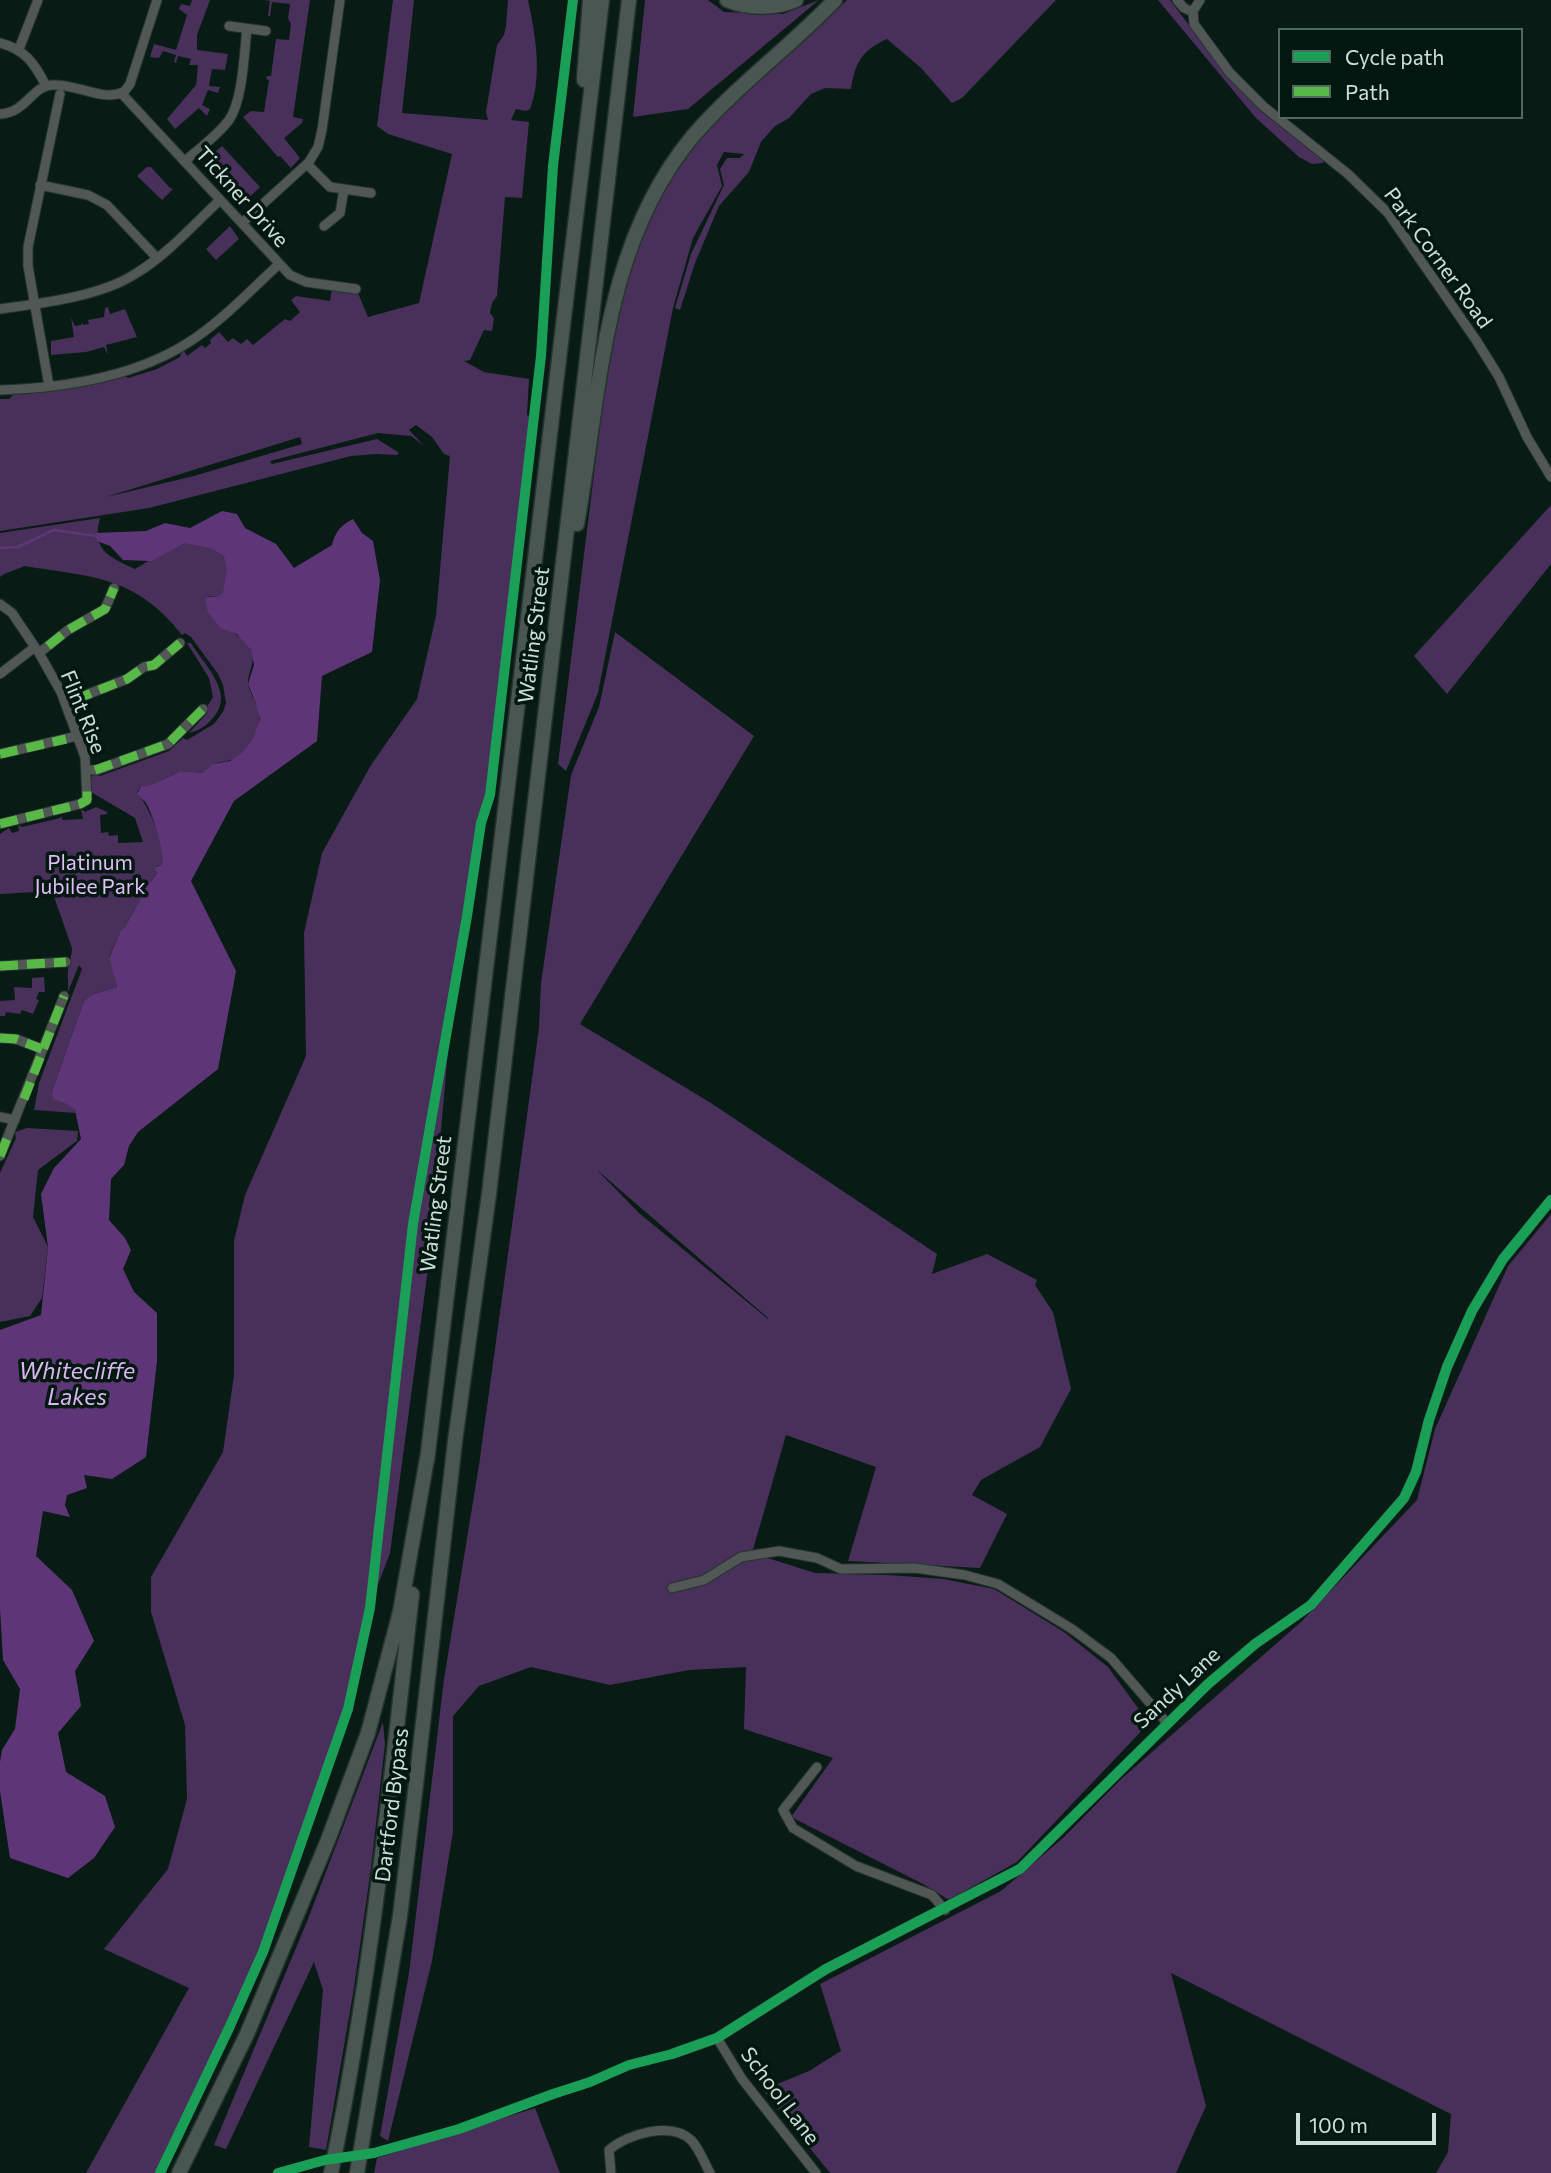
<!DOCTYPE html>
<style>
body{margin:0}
#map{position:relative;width:1551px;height:2173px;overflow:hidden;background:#081b14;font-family:Commissioner,sans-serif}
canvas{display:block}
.legend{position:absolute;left:1278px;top:28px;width:245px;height:91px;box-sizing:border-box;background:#00180f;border:2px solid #52685f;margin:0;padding:9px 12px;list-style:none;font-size:21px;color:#cde0d7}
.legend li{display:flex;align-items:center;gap:14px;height:35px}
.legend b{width:35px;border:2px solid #52685f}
.scale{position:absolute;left:1296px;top:2113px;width:140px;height:32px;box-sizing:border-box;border:4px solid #cde0d7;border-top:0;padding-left:9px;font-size:21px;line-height:24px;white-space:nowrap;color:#cde0d7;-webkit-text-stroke:5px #00180f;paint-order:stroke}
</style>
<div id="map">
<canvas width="1551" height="2173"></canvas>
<ul class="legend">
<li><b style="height:9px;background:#1a9f57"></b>Cycle path</li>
<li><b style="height:9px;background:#58b947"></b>Path</li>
</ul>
<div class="scale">100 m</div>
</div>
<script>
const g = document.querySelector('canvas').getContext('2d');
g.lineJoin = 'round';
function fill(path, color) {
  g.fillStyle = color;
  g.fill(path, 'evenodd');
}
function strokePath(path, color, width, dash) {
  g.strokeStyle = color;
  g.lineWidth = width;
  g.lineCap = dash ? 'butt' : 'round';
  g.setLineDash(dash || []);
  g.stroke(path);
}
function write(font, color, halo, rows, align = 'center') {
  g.font = font + ' Commissioner,sans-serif';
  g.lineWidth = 7;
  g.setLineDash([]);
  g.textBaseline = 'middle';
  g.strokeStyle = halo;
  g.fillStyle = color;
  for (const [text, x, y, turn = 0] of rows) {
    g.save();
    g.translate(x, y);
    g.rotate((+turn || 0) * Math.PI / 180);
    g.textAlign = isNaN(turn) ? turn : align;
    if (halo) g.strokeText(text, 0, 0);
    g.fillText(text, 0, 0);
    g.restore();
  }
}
const green = new Path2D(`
 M192,0H210L197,35V50L228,54L225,70L212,69L209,86L220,87L218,93L208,90L202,105L210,109L207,116L199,108L175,129L167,119L196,85L198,65H189L191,59L178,56L176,63L174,62L176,55L163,51L159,58L150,57L154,44L176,50L187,15L179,9L181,4L190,6Z
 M265,0H310L293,117L303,119L302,123L284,138L300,158L291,168L280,156L278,157L243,117L251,111L264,112L269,80L266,79L267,76H271L276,39L289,40L291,24L288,18L290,4L272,2L270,16H268L270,1Z
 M393,0H414L402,113L488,120L486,112L497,45L504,35L506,26L508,0H528C535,33 543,76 530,109L526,111L516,109L511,120L529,122L522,198L505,197L497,296L492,303L490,313L494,318L492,331L484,330L470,360L464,361L484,372L529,379L527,415L532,417L488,798L480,819L456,961L430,1254L390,1553L369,1608L337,1737L301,1841L230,2026L155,2173H86L189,1988L104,1949L168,1869L187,1799L185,1725L151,1612V1577L223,1452L234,1375V1241L245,1195L306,1056L304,933L322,853L371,765L417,699L436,616L450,456L444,454L432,437L416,425L409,430L424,446L411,436L378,433L270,461L272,464L377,439L398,452V455L376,454L351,456L149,508L0,531V399H9L14,394L45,391L123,375L128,378L157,369L180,357L183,349L187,356L202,345L205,348L211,343L210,340L219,332L228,342L233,338L241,344L247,339L253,345L285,319L290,321L300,312L291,300L296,296L330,301L332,289L358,293L368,317L419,303L452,154L388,134L377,126ZM300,437L302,444L194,476L106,497Z
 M645,0H708L724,12L783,14L819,0L688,109L633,117Z
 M847,0H1056L962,98L952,103L921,68L887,39C862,50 855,63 851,89L825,88L811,94L789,118L774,127L761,142L749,172L719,206L695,263L680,310L675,308L691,254L724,185L720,169L727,158H740L744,154L724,152L717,165L722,186L693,238L673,308L598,693L566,771L558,764L604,393L623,280L655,201L696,139Z
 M1158,0H1170L1211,54L1324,160L1323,163L1312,164L1299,157L1256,118Z
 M222,146L260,187L241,205L203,163Z
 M147,167H151L170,188L173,189L162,200L137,176Z
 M230,226L239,239L216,260L206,249Z
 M108,307L110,314L125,309L137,337L106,345L108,355L104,347L86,352L51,355V341L74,337L71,318L75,326L81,325L82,322L83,325L89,324L88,320L104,317L105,308Z
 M1551,505V564L1447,694L1414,656Z
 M223,516L282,624L221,596H209L205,601C215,634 233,624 248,646C258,659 249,668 248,682C248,692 257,702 259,712C262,729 250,751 235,758C229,762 221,761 214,764C210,766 206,771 202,773L181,771L151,785L141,786L137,792C148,805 168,850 162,865L156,866L157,874L148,885L125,927L121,930L109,957L117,987L91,995L84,1001L52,1091L74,1109L76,1113L34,1110L39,1083L82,969L79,965L67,994C70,984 66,975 69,965C70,958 72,955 72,948L52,891L0,894V834L9,828L12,833L19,831L18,825L22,827L60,818L61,816L63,820L83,819L81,809L85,812L96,807L107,812V814L100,815L101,833L108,832L109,836L118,835V843L143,842L135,818L91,792L90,778L95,774L100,776L169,751L183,738L187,740L214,724L223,712L226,703L223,685L218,674L191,637L185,633L182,635C136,576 93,577 24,566C17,570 5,572 0,577V533L100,518C91,550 109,557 135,569Z
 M615,632L754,736L580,1024L711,1103L937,1254L932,1274L987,1254L1037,1280L1035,1285L1053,1312L1071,1389L1040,1447L981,1480L972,1495L1007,1514L980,1568L848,1561L876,1467L786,1435L752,1553L815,1573L888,1575L944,1579L994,1589L1064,1632L1108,1667L1149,1723L1017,1862L949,1900L923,1884L791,1817L833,1758L744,1729L746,1667L689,1670L610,1685L531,1667L479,1686L453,1716V1832L432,1961L388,2141L380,2136L409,1973L444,1679L479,1465L539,1028L541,983L571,775L599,707ZM596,1169L768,1318V1319L639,1213Z
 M187,643H191C204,665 236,693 213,718C206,726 198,731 189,733L207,713L205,710L213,697L209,678Z
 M44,977L45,992H39L36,999L39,1000L33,1014L22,1010L20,1014L6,1012L5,1016H0V1001L15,1000L14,987L32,988V978Z
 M27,1128L78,1131L77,1141L38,1170L33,1217L48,1247L42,1298L30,1316L0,1322V1173L16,1138L15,1132Z
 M1551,1214V2173H1436L1448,2152L1451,2114L1171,1973L1206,2106L1176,2173H830L763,2090L809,2071L841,2051L820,1984L1001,1891L1064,1837L1120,1780L1301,1622L1417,1500L1435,1429L1508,1266Z
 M383,1722L385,1744L371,1868L354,1988L326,2150L309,2147L323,1990L314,1962L226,2149L214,2145L308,1919Z
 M535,2108L560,2173H374L377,2158Z`);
const water = new Path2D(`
 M222,511L237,514L245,528L276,544L294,568L332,545C336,531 340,526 353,519L362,533L373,541L380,580L372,652L322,676L317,741L234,801L191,881L236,971L218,1069L138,1132L129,1146L124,1165L111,1179L109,1220L125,1238L131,1250L123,1269L134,1292L157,1313V1361L146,1457L112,1479L84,1475L87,1488L67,1495L65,1505L70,1517L43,1511L36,1556L72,1590L94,1641L75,1671L81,1706L58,1733L66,1772L105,1796L115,1827L94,1858L68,1878L10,1858L0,1791V1762L2,1750L15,1729L20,1689L3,1660L0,1608V1330L41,1315L48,1247L41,1194L54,1168L81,1139L75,1110L67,1104L53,1099L52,1091L84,1001L91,995L117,987L109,958L121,930L125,927L148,885L157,874L155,867L162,865C166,856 152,812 146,803C144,800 139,796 137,794L141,786L151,785L181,771L202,773L213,764L230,761L243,752L253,739L260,719L256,704L248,684L254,665L251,650L237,634L220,628L208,612L205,601L207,597L219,596L223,593L227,569L224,556L211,548L185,543L151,561L123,560L110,546L97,541L96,533L146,531L165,523L190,528Z`);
const stream = new Path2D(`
 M0,548L18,547L54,530L96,536`);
const minor = new Path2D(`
 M1177,0L1184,8L1193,12
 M1200,0L1193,11L1194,24L1230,73L1263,106L1348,174L1388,213L1476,340L1499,377L1527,437L1551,477
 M229,26L266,31
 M0,43C25,49 35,64 46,86
 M19,49L38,0
 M122,94L290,275L306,282L356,289
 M0,114C26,113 32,86 52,85C76,83 101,102 124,92L130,84L157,0
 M185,161C200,148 218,135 229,120C243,100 244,53 247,29
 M307,164L330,187L371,193
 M40,185L88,195L107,205L157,258
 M242,223L309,162L318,147L322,130L340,0
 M324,226L340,213L344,189
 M0,309C42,303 99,297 135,274C167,255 193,225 220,200
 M49,386L28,266V247L60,94
 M0,390C63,388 131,378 186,344C220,323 250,291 279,264
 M0,604L12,613L39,653L61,692L85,757L87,800L80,804L0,824
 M39,653L68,630L105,609L114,588
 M0,674L35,647
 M65,703L127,679L144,667L154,665L180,643
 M0,754L77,736
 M87,770H97L168,744L203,709
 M0,966L66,962
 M0,1038L16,1039L42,1049
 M0,1117L15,1120
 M0,1156L64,996
 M672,1588L704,1580L741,1557L779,1551L817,1558L841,1569L915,1568L965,1575L998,1584L1072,1629L1111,1658L1167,1723
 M817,1767L783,1810L793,1828L856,1866L932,1895L945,1910
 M717,2038L742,2079L816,2173
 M672,2054L717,2038L826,1969L1020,1869L1208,1684L1255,1644L1311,1605L1404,1498L1416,1472L1429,1420L1447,1367L1472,1311L1503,1259L1551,1200
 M611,2173L609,2150C627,2134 671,2121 691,2140C699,2148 704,2162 710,2173`);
const trunk = new Path2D(`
 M727,0C748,9 775,9 796,0
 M584,80L590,0
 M577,524C601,391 602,245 693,136C736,86 790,47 835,0
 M427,1461L602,0
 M179,2173L247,2034L328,1840L368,1733L400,1612L428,1453
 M331,2173C371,1982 390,1787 412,1594
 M357,2173L400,1916L416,1784L455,1441L489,1194L629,0`);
const quiet = new Path2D(`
 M48,646L68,630L105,609L114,588
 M74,700L127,679L144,667L154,665L180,643
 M0,754L66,739
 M95,770L168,744L203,709
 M0,824L80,804L87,800V787
 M0,966L66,962
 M0,1038L16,1039L42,1049
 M24,1099L64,996
 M0,1156L8,1136`);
const cycleway = new Path2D(`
 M160,2173L230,2026L263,1952L348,1709L370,1608L413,1224L467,916L481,823L490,795L541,356L553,166L573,0
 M278,2173L325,2160L374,2153L459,2129L553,2094L590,2082L629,2065L672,2054L717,2038L826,1969L1020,1869L1208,1684L1255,1644L1311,1605L1404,1498L1416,1472L1429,1420L1447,1367L1472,1311L1503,1259L1551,1200`);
const streetNames = [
 ["Tickner Drive",242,197,48],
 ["Park Corner Road",1438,258,54],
 ["Watling Street",534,635,-83],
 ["Flint Rise",83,712,68],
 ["Watling Street",436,1204,-83],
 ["Sandy Lane",1177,1688,-43],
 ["Dartford Bypass",392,1805,-83],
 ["School Lane",780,2096,53]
];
const parkNames = [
 ["Platinum",90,863],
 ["Jubilee Park",90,887]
];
const waterNames = [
 ["Whitecliffe",77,1371],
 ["Lakes",77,1397]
];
fill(green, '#48305a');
fill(water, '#5e3678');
strokePath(stream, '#5e3678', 2.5);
strokePath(minor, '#25352e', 11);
strokePath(trunk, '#25352e', 17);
strokePath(minor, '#505755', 9);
strokePath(trunk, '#4a5652', 14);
strokePath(quiet, '#58b947', 9, [18, 9]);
strokePath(cycleway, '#1a9f57', 10);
write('21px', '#cde0d7', '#00180f', streetNames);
write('21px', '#e3befb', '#00180f', parkNames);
write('italic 23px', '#dbb6f3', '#00180f', waterNames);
</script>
